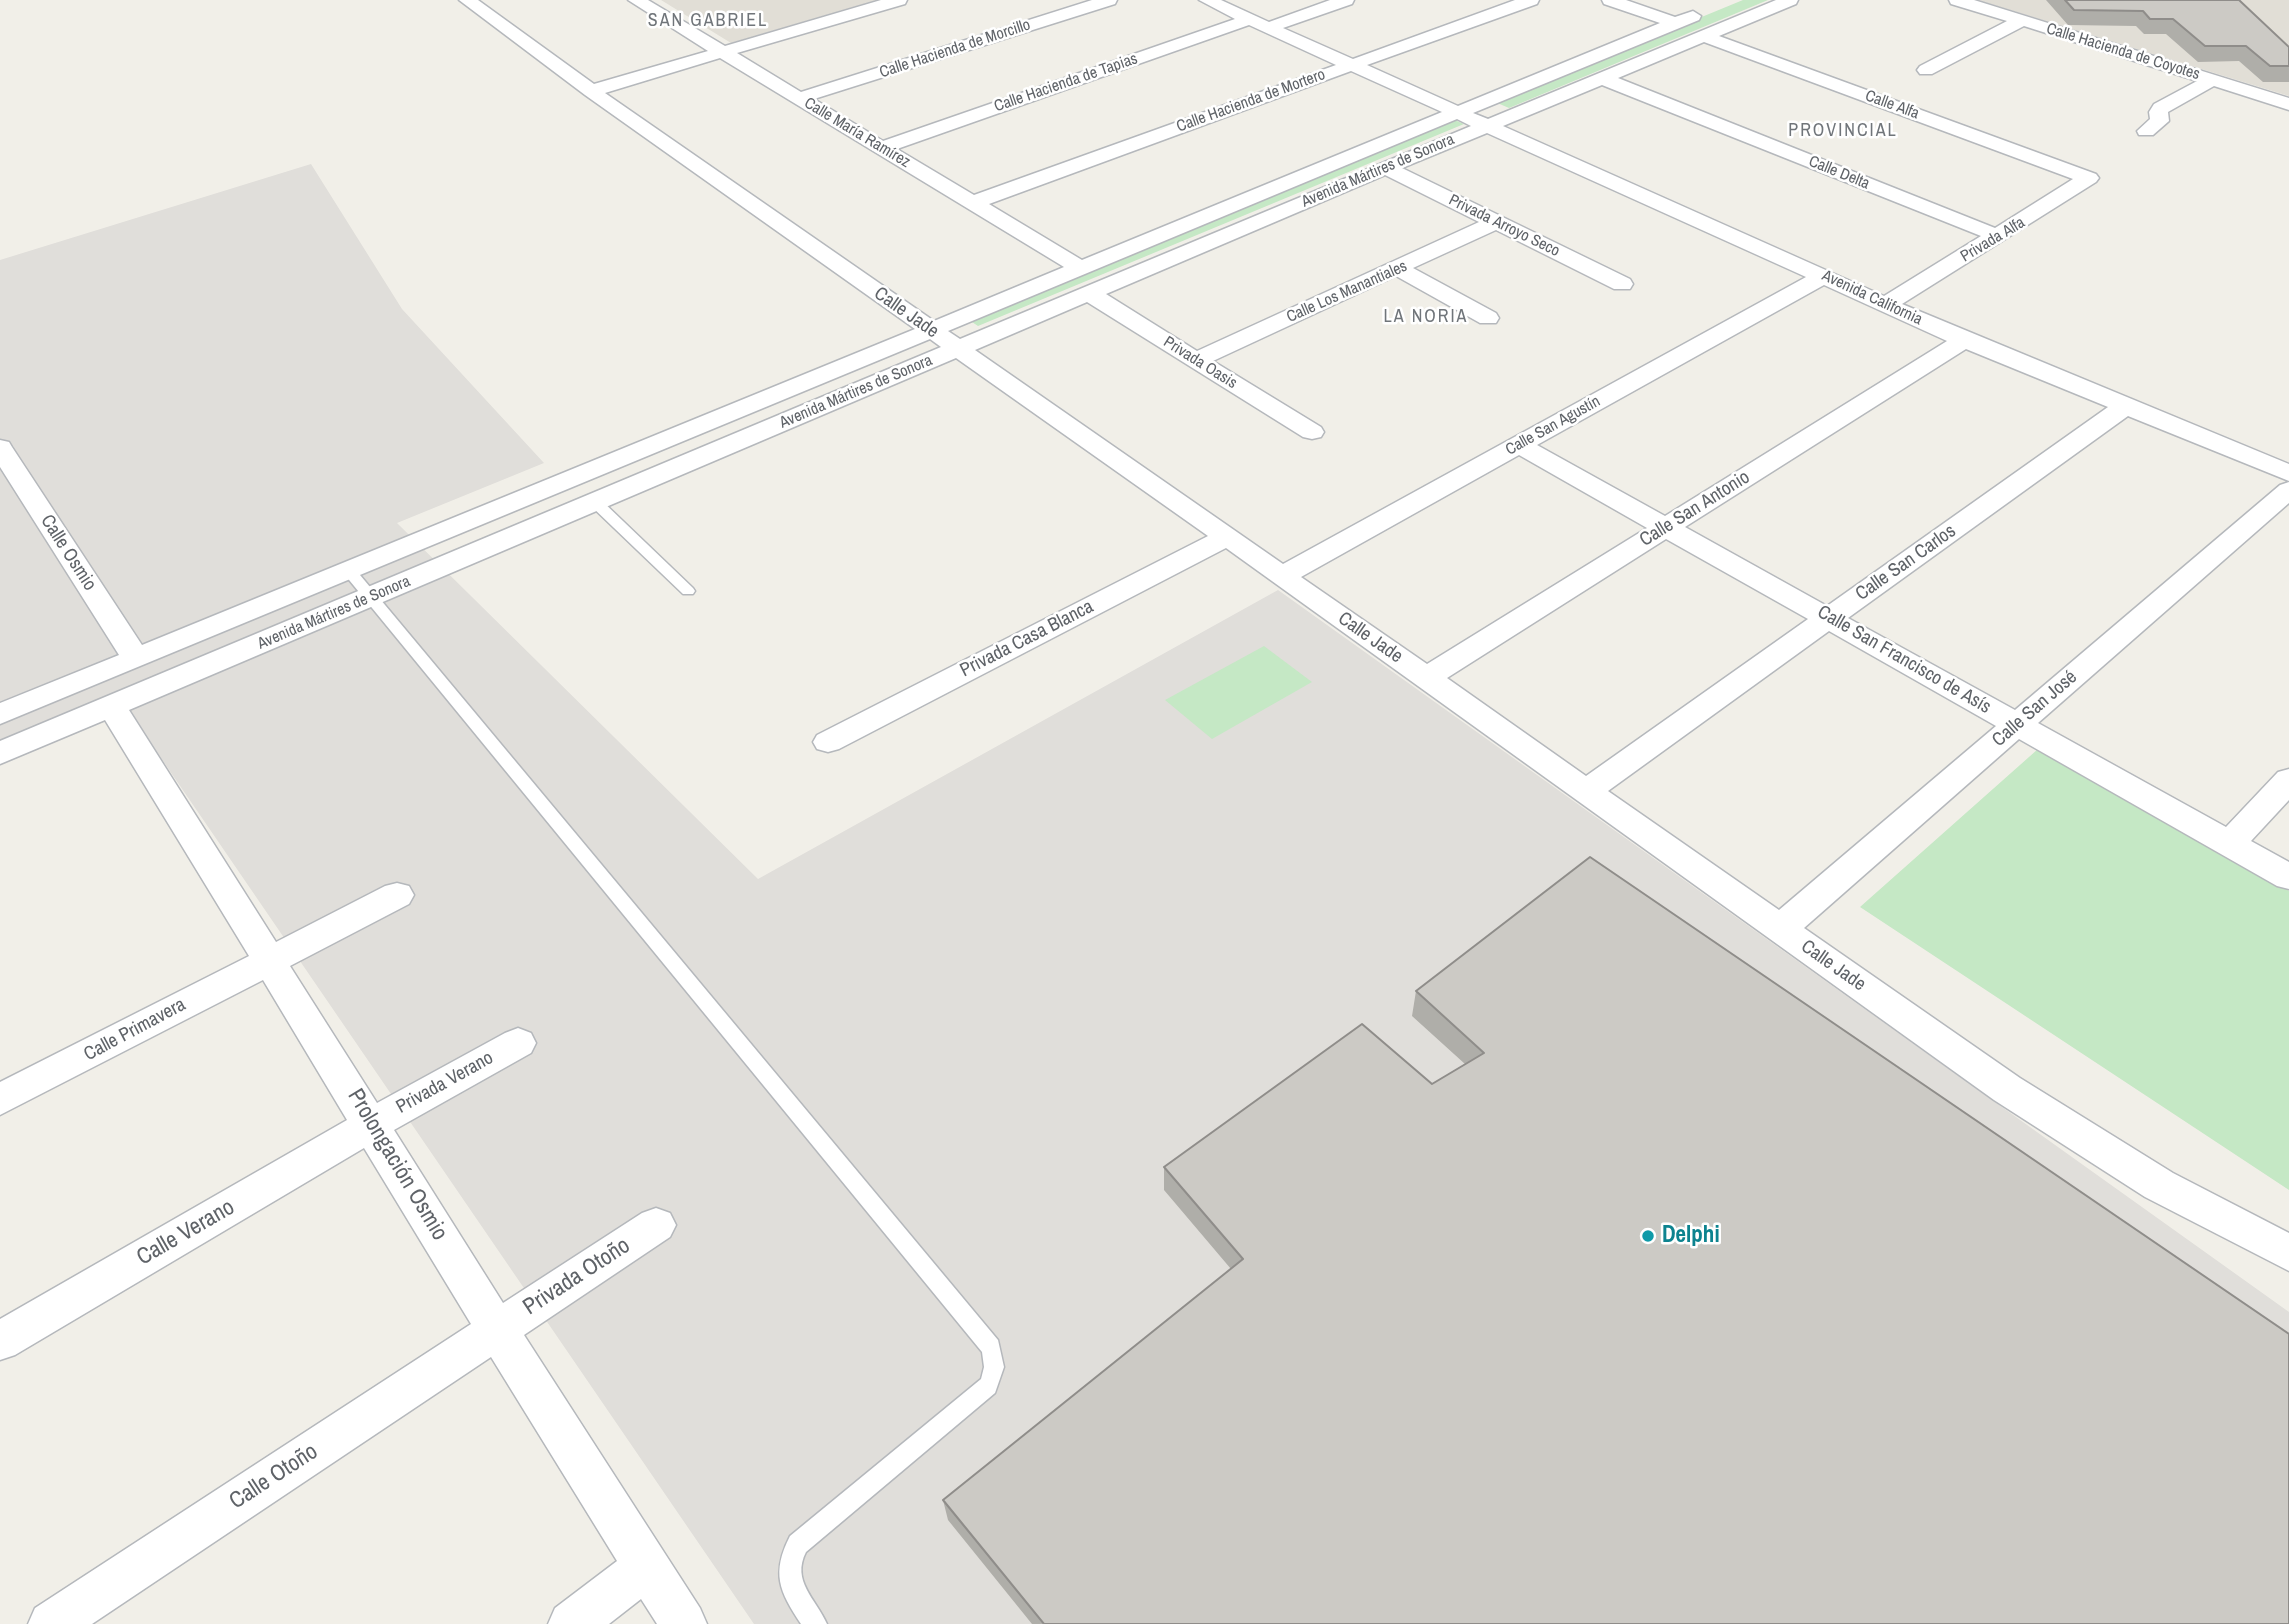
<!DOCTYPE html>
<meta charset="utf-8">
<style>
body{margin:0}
canvas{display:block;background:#f1efe8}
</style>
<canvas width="2289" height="1624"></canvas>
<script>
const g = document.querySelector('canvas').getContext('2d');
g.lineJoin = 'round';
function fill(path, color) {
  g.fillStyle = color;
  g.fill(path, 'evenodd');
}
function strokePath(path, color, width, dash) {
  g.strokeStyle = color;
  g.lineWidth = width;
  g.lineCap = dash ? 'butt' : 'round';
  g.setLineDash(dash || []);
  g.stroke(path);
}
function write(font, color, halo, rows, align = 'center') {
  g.font = font + ' "Archivo Narrow",sans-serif';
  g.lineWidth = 5;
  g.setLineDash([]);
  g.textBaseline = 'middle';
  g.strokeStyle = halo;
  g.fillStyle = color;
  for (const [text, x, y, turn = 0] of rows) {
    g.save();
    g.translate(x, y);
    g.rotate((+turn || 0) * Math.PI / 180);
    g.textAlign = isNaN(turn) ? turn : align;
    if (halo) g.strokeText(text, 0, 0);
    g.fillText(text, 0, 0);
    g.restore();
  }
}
const industrial = new Path2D(`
 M311,164L402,309L544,463L397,523L758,879L1278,590L2289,1312V1624H754L126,707L0,755V260Z`);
const education = new Path2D(`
 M661,0H877L731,43Z
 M1978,0H2289V96Z`);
const green = new Path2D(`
 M1743,0H1768L1509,108L1495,102Z
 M1450,118L1464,124L978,326L966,318Z
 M1264,646L1312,682L1212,739L1165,700Z
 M2038,749L2289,891V1190L1860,907Z`);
const lane = new Path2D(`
 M595,498L600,499L693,588L695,591L693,594H683L590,505V499Z
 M350,568L355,569L998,1340L1004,1367L995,1393L806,1552C791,1581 816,1599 827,1624H801C779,1591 771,1573 790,1536L981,1379L984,1367L982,1352L345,575L343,572Z`);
const street = new Path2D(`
 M459,0H478L594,84L708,51L628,0H648L725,46L881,0H907L905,4L737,53L801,92L1092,0H1117L1115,4L814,99L883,141L1235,19L1199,0H1221L1269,22L1330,0H1354L1352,4L1283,28L1353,59L1515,0H1539L1537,4L1367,65L1458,106L1660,23L1604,4L1602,0H1626L1675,17L1693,11L1701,16L1699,20L1473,113L1488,119L1776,0H1798L1796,4L1719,36L2096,174L2099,178L2096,182L1902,304L2289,464V481L2128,416L1848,618L2015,710L2280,485L2289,482V503L2038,723L2226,827L2278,772L2289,769V800L2251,841L2289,862V889L2277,886L2019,739L1804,928L2020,1078L2173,1173L2289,1233V1271L2145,1197L1994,1100L1226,548L839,749L828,752L817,749L813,742L817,735L1208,536L956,358L129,710L276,942L385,886L397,883L409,886L414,895L409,904L290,966L377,1103L505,1033L518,1028L531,1033L536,1043L531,1053L394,1130L503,1303L642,1213L656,1208L670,1213L676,1225L670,1237L524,1335L700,1608L707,1624H657L641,1599L609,1624H548L555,1608L617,1561L491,1357L92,1624H28L35,1608L471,1324L364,1148L15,1355L0,1360V1319L347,1120L263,980L0,1115V1082L249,956L105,720L0,764V741L941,347L930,339L0,724V703L119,655L0,467V440L9,442L12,447L142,645L915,329L585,95ZM1249,25L1336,65L974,195L897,149ZM1704,42L2073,179L1995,228L1618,78ZM720,58L1064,267L934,321L605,93ZM1351,71L1442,112L1082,260L989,204ZM1602,85L1981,236L1884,296L1503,126ZM1457,119L1471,126L960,339L948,331ZM1487,133L1806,277L1283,564L975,350L1087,302L1303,437L1312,439L1321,437L1324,432L1321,427L1213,361L1396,276L1480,323H1496L1499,318L1496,313L1413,268L1496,230L1614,289H1630L1633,284L1630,279L1402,168ZM1385,175L1479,222L1197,351L1106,294ZM1824,285L1947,341L1665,516L1537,445ZM1966,349L2108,407L1827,606L1685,527ZM1519,455L1647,528L1427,664L1301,577ZM1666,539L1808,619L1586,776L1447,678ZM1829,631L1996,726L1779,910L1608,791Z
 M1949,0H1974L2289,98V110L2214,86L2168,112L2169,121L2153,135H2139L2137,131L2150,119L2149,112L2154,104L2197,81L2024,26L1932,74H1920L1917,70L1920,66L2007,21L1951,4Z`);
const wall = new Path2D(`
 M2046,0H2239L2289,47V82H2263L2239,61L2198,62L2166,34H2144L2136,26L2068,25Z
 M1416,991L2289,1624H1032L948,1520L943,1500L1231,1269L1164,1190V1167L1432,1084L1465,1064L1412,1016Z`);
const building = new Path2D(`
 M2065,0H2239L2289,47V66H2270L2246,46H2205L2173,19H2150L2143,11L2074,10Z
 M1590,857L2289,1334V1624H1044L943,1500L1243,1259L1164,1167L1362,1024L1432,1084L1484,1053L1416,991Z`);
const markers = [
 [1648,1236,7,"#0f9aa8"]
];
const farStreetnames = [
 ["Calle Hacienda de Morcillo",955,49,-18],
 ["Calle Hacienda de Coyotes",2123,52,17],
 ["Calle Hacienda de Tapias",1066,83,-19],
 ["Calle Hacienda de Mortero",1251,101,-20],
 ["Calle Alfa",1892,105,20],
 ["Calle María Ramírez",857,133,31],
 ["Avenida Mártires de Sonora",1378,171,-23],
 ["Calle Delta",1839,173,22],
 ["Privada Arroyo Seco",1504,226,26],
 ["Privada Alfa",1993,240,-31],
 ["Calle Los Manantiales",1347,292,-24],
 ["Avenida California",1872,298,25],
 ["Privada Oasis",1200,363,32],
 ["Avenida Mártires de Sonora",856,392,-23],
 ["Calle San Agustín",1553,426,-29],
 ["Avenida Mártires de Sonora",334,613,-23]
];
const farNeighbourhoodnames = [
 ["SAN GABRIEL",708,21],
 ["PROVINCIAL",1843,131],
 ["LA NORIA",1426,317]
];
const streetNames = [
 ["Calle Jade",906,313,35],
 ["Calle San Antonio",1695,509,-32],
 ["Calle Osmio",68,553,57],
 ["Calle San Carlos",1906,563,-35],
 ["Calle Jade",1370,638,35],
 ["Privada Casa Blanca",1027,639,-27],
 ["Calle San Francisco de Asís",1904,660,30],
 ["Calle San José",2035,709,-41],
 ["Calle Jade",1833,966,35],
 ["Calle Primavera",135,1030,-28],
 ["Privada Verano",445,1083,-29]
];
const nearStreetnames = [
 ["Prolongación Osmio",397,1165,59],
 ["Calle Verano",186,1233,-30],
 ["Privada Otoño",577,1277,-33],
 ["Calle Otoño",274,1477,-33]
];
const nearCulturenames = [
 ["Delphi",1662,1236]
];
fill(industrial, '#e0deda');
fill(education, '#e1ded6');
fill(green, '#c5e8c5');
strokePath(lane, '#b5b8bc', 3);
strokePath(street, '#b5b8bc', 3);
fill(lane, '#fff');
fill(street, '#fff');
fill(wall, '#afaea9');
fill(building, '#cccac5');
strokePath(building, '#8f8d8a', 2);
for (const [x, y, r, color] of markers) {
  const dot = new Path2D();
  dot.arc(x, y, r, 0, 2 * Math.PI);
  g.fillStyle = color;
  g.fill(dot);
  strokePath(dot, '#fff', 2.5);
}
write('16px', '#5f6368', '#fff', farStreetnames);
g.letterSpacing = '2px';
write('18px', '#70757a', '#fff', farNeighbourhoodnames);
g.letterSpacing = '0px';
write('19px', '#5f6368', '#fff', streetNames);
write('23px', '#5f6368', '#fff', nearStreetnames);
write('bold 23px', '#0d838f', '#fff', nearCulturenames, 'left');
</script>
